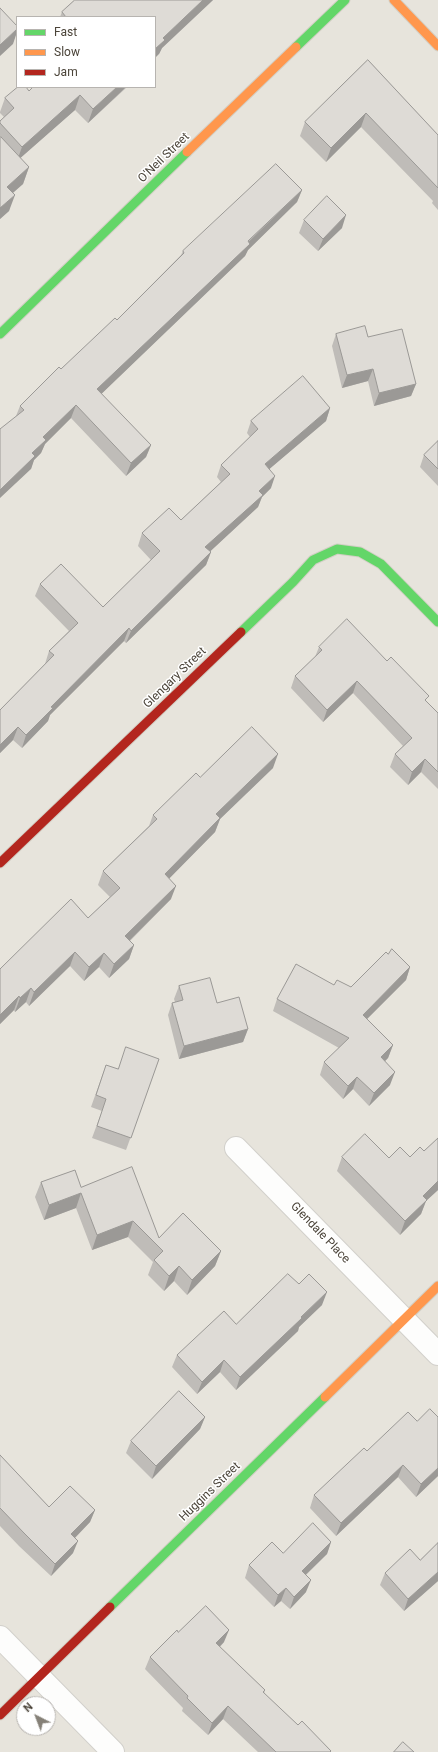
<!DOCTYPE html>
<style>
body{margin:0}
#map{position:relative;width:438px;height:1752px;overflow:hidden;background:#f4f2ee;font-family:Roboto,sans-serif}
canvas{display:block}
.legend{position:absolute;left:16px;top:16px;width:140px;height:72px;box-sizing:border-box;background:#fff;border:1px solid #b7b4b0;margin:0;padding:5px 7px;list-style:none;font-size:12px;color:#4b4439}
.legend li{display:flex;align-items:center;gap:8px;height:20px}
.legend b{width:20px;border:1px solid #b7b4b0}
.north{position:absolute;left:16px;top:1696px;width:40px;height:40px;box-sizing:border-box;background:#fff;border:1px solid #b7b4b0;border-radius:50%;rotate:318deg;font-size:11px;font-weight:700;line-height:16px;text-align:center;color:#4b4439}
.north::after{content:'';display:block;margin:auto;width:14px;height:18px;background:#868178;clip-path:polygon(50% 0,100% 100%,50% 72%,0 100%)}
</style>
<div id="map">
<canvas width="438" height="1752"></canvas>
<ul class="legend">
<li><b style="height:5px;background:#63d668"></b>Fast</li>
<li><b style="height:5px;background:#ff974d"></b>Slow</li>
<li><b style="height:5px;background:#b3261e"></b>Jam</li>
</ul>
<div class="north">N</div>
</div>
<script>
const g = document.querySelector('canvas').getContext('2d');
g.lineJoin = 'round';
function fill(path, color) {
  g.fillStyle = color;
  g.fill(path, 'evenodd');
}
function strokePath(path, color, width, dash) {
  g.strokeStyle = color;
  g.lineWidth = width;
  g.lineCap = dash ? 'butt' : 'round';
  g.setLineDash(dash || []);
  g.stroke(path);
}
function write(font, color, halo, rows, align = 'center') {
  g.font = font + ' Roboto,sans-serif';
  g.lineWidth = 3;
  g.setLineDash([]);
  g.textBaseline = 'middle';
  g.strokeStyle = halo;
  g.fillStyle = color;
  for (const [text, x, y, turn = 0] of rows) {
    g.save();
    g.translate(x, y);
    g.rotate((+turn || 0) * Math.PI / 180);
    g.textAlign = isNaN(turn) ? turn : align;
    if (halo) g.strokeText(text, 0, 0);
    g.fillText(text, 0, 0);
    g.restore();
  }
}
const residential = new Path2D(`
 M0,0H438V1752H0ZM17,17H155V87H17ZM24,1704H48V1728H24Z`);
const street = new Path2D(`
 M236,1148L438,1354
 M0,1637L113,1752`);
const fast = new Path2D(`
 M296,47L345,0
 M0,334L187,152
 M241,632L293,582L313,560L337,549L360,552L381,564L438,622
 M110,1607L325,1397`);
const slow = new Path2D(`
 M394,0L438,46
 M187,152L296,47
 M325,1397L438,1286`);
const jam = new Path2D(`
 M0,863L241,632
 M0,1715L110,1607`);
const wall = new Path2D(`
 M75,0H213L162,48L159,54L155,17H60L62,12Z
 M368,60L438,135V210L432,203L433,201L361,127L326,162L300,136L305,122Z
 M126,88L88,123L75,110L20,158L29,167L23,184L13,193L9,211L0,219V121L4,117L0,113V112L5,98L29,91Z
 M302,190L297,202L248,250L245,256L101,394L151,445L146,457L126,476L71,418L45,444L41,453L34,460L31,469L16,416L20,406L117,320L181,255L183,251Z
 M304,220L342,228L318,251L299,233Z
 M336,334L368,337L416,384L411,396L374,406L368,381L342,388L332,346Z
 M330,408L326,421L269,469L271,488L262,497L258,507L210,551L211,552L206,565L126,643L124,641L50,715L48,721L22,748L13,740L0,753V710L45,664L49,651L69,631L35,596L40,584L103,607L151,560L138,546L142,533L181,520L221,482L217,477L221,465L250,437L247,433L251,421Z
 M438,441V486L420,467L424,455Z
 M319,647L427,702L438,713V789L421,772L408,785L390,767L395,754L403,746L353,693L323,722L291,688L295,676L315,657Z
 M273,768L220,819L215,832L169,878L171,899L130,941L134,945L129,959L109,978L99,967L84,981L70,966L29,1006L26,1002L15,1012L14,1010L0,1024V969L88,918L110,897L98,885L103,871L149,826L153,815L200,777Z
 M388,954L410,967L406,980L367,1019L393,1045L388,1058L385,1061L390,1085L369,1106L353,1089L343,1099L320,1075L324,1062L339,1048L273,1011L277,999L351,987Z
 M179,986L217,1003L248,1029L243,1042L179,1059L168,1015L172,1003L175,1002L174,999Z
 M159,1059L126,1150L92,1138L102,1111L91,1107L106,1065L117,1069Z
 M438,1138V1190L426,1201L421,1214L400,1235L337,1171L342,1157L389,1158L410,1157L424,1151Z
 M41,1182L81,1187L159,1238L221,1251L215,1266L187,1295L174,1281L164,1291L148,1275L153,1262L128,1237L92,1250L76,1208L44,1220L35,1197Z
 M299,1284L322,1305L299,1327L298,1331L236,1390L220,1372L197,1394L172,1367L177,1355L236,1324Z
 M205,1417L200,1429L152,1479L126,1453L131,1441Z
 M438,1417V1476L416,1497L398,1477L336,1536L310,1508L314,1495L367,1451L417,1421Z
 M0,1455L49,1507L95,1510L90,1522L75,1538L73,1553L51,1576L19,1546L0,1526Z
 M331,1542L327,1554L306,1575V1592L290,1609L281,1601L274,1607L245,1578L249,1565L283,1553Z
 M438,1543V1581L404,1611L380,1585L385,1573L420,1560Z
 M178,1632L224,1642L220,1647L265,1690L264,1694L298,1725L331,1751V1752H258L223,1719L208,1735L182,1711L183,1708L145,1669L150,1657Z`);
const shadedWall = new Path2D(`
 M203,0H213L162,48L159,54L155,58V49L163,38Z
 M17,29V32L13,44L0,56V45Z
 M117,87H126L88,123L93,109Z
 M80,95L75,110L17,161L22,147Z
 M366,113L361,127L326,162L331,148Z
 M29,167L23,184L1,203L7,187Z
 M302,190L297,202L248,250L245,256L93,402L97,389Z
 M15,195L9,211L0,219V208Z
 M346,215L342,228L318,251L323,239Z
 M373,369L368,381L342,388L347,375Z
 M416,384L411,396L374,406L379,393Z
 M76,405L71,418L45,444L41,453L34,460L31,469L0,498V490L32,453L43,437Z
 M330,408L326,421L260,477L265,464Z
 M151,445L146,457L126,476L131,463Z
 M275,476L271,488L262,497L258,507L201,560L205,547L259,491Z
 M211,552L206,565L126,643L131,631Z
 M129,628L124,641L50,715L48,721L22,748L26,735L51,707Z
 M357,681L353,693L323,722L327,710Z
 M18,727L13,740L0,753V745Z
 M278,754L273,768L220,819L215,832L160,888L165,874L216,814Z
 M425,759L421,772L408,785L412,772Z
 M176,886L171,899L120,950L125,936Z
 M134,945L129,959L109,978L114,964Z
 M75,952L70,966L29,1006L34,992Z
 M104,953L99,967L84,981L89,967Z
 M410,967L406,980L358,1028L363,1015Z
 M31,988L26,1002L15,1012L20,998Z
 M19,996L14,1010L0,1024V1015Z
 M248,1029L243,1042L179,1059L184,1046Z
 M393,1045L388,1058L376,1070L381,1057Z
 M395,1072L390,1085L369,1106L374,1093Z
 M357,1077L353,1089L343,1099L348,1086Z
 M438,1181V1190L426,1201L421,1214L400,1235L405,1221L423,1196Z
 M81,1193L76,1208L44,1220L49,1205Z
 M133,1221L128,1237L92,1250L97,1235Z
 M221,1251L215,1266L187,1295L192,1280Z
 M179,1266L174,1281L164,1291L169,1276Z
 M327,1292L322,1305L299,1327L298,1331L236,1390L240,1377Z
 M224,1360L220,1372L197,1394L202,1382Z
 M205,1417L200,1429L152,1479L156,1466Z
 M403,1465L398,1477L336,1536L341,1523Z
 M438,1468V1476L416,1497L421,1484Z
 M95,1510L90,1522L66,1547L71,1534Z
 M78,1541L73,1553L51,1576L55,1564Z
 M331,1542L327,1554L297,1583L302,1571Z
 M438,1572V1581L404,1611L408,1599Z
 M311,1580L306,1592L290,1609L294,1597Z
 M286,1588L281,1601L274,1607L278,1595Z
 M229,1630L224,1642L211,1655L216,1643Z
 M228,1706L223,1719L208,1735L212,1723Z`);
const building = new Path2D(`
 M75,0H203L163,38L165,40L155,49V17H66L62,12Z
 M0,8L17,26V29L0,45Z
 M368,60L438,135V188L366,113L331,148L305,122Z
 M18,87H26L29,91L33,87H117L93,109L80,95L22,147L0,123V121L14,108L5,98Z
 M1,137L29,167L7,187L15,195L0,208V138Z
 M276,164L302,190L248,241L250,244L97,389L151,445L131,463L76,405L43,437L46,440L32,453L35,456L0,490V429L24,410L20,406L59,367L61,369L115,318L117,320L184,253L183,251Z
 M327,196L346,215L323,239L304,220Z
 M365,326L368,337L402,329L416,384L379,393L373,369L347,375L336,334Z
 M303,376L330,408L265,464L275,476L259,491L263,495L205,547L211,552L131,631L129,628L51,707L53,708L26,735L18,727L0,745V710L54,655L49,651L78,623L40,584L61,564L103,607L160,551L142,533L169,508L181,520L230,474L221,465L258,429L251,421Z
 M438,441V469L424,455Z
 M347,619L387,661L391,657L429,696L425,700L438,713V772L425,759L412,772L395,754L412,738L357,681L327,710L295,676L322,650L319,647Z
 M252,727L278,754L216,814L220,818L165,874L176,886L125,936L134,945L114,964L104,953L89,967L75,952L34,992L31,988L20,998L19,996L0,1015V969L71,899L88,918L120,888L103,871L157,819L153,815L196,773L200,777Z
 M392,949L410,967L363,1015L393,1045L381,1057L395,1072L374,1093L357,1077L348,1086L324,1062L349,1038L277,999L296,964L334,985L337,980L351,987L386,952L388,954Z
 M210,978L217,1003L239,997L248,1029L184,1046L172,1003L183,1000L179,986Z
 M126,1047L159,1059L131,1138L97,1126L106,1099L96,1095L106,1065L118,1069Z
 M365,1134L389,1158L400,1147L410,1157L420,1147L424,1151L438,1138V1181L423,1196L427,1200L405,1221L342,1157Z
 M132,1167L159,1238L183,1213L221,1251L192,1280L179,1266L169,1276L154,1260L163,1251L133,1221L97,1235L81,1193L49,1205L41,1182L75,1170L81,1187Z
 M288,1274L299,1284L309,1274L327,1292L301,1317L302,1318L240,1377L224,1360L202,1382L177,1355L224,1311L236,1324Z
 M179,1391L205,1417L156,1466L131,1441Z
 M430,1409L438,1417V1468L421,1484L403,1465L341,1523L314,1495L364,1448L367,1451L408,1412L417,1421Z
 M0,1455L49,1507L70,1486L95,1510L71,1534L78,1541L55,1564L24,1533L0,1508Z
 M313,1523L331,1542L302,1571L311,1580L294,1597L286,1588L278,1595L249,1565L272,1542L283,1553Z
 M438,1543V1572L408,1599L385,1573L410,1549L420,1560Z
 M206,1606L229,1630L216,1643L265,1690L263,1692L298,1725L302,1721L331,1751L330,1752H276L228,1706L212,1723L187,1698L188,1696L150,1657L177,1630L178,1632Z
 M403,1742L414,1752H394Z`);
const streetNames = [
 ["O'Neil Street",164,158,-44],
 ["Glengary Street",175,678,-44],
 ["Glendale Place",320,1233,46],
 ["Huggins Street",210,1492,-44]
];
fill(residential, '#e7e4dc');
strokePath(street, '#d2d0cb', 24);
strokePath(fast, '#d3cfc5', 11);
strokePath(slow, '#d3cfc5', 11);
strokePath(jam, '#d3cfc5', 11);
strokePath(street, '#fdfdfc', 22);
strokePath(fast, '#63d668', 9);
strokePath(slow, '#ff974d', 9);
strokePath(jam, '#b3261e', 9);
fill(wall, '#bfbcb8');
fill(shadedWall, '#9b9996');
fill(building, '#dedbd6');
strokePath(building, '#9b9996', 1);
write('12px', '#4b4439', '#fff', streetNames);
</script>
